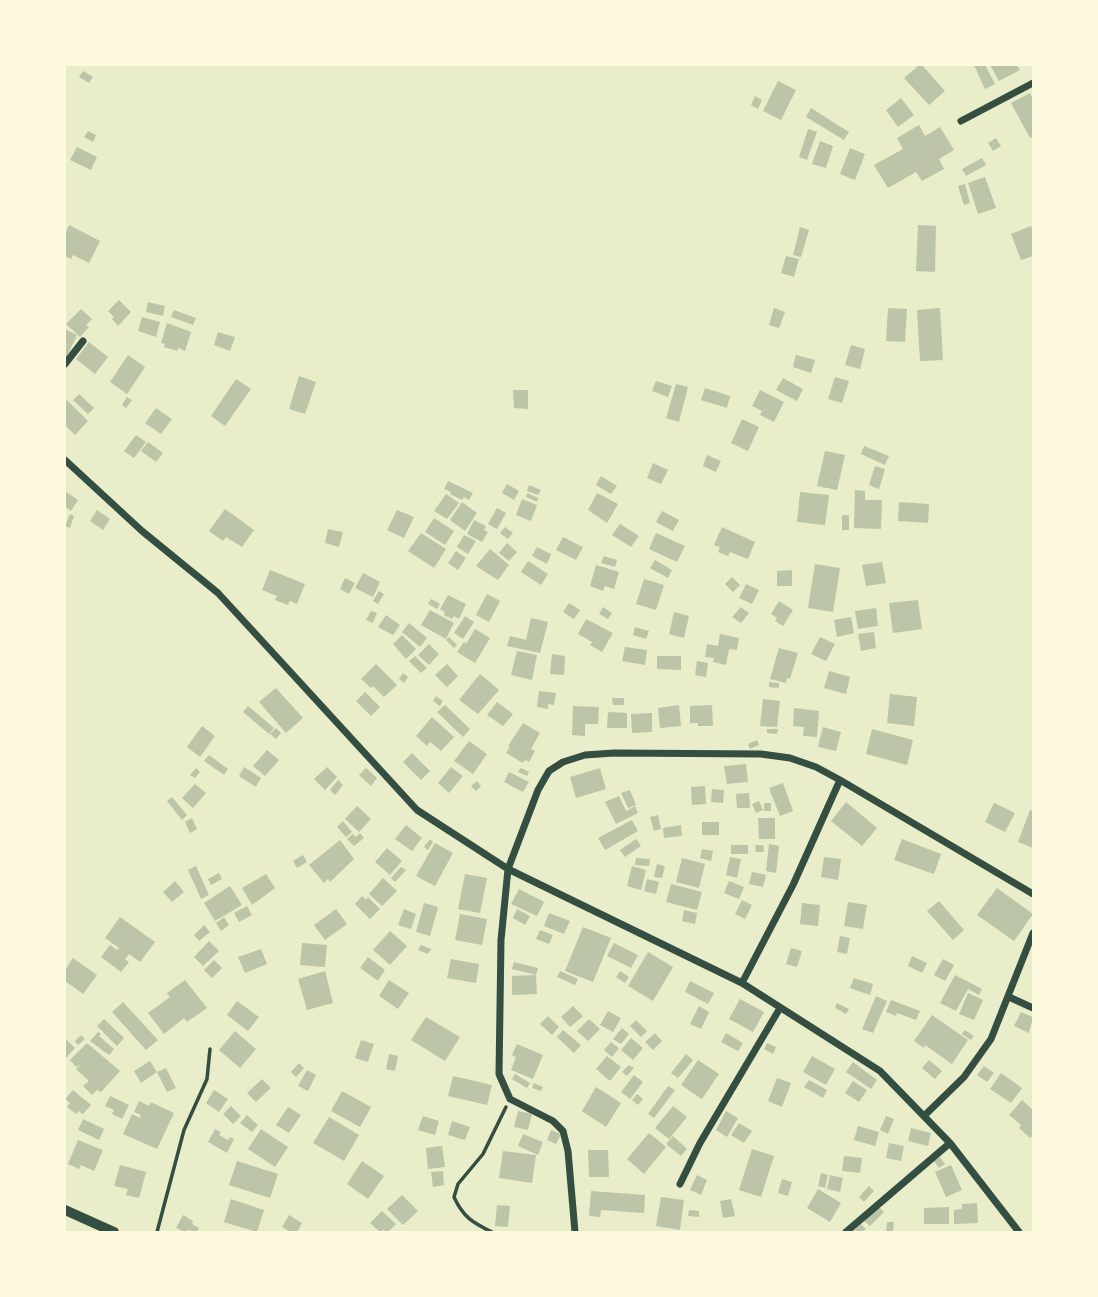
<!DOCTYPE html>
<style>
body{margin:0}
#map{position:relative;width:1098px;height:1297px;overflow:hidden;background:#e9edc9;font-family:"Times New Roman",serif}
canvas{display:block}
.frame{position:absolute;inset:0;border:66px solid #fefae0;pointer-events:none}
</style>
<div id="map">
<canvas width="1098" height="1297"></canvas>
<div class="frame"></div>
</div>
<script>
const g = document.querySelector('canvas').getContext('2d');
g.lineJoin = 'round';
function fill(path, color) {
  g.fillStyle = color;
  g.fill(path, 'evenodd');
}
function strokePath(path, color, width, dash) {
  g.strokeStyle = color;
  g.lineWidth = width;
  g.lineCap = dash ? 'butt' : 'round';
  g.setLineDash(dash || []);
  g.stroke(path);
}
const building = new Path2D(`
 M919,65H922L945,91L929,105L904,78Z
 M974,65H985L995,84L985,89Z
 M990,65H1017L1020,70L999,81Z
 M83,71L93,77L89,83L79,77Z
 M778,81L796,90L781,120L763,111Z
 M1030,93L1033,100V136L1030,138L1011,103Z
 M755,96L762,100L758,109L751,105Z
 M901,98L914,115L898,127L886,110Z
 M811,108L849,132L844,140L806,117Z
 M919,125L925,136L940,127L954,150L939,159L944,169L922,181L916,172L888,188L874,165L903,149L897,138Z
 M808,129L817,132L807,160L799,157Z
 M88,131L96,135L93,142L84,137Z
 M996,138L1001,146L993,151L988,143Z
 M820,141L833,146L826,168L812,164Z
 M77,147L97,157L91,170L70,160Z
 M850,148L865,154L855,180L840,174Z
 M982,158L986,165L966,176L962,169Z
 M985,177L996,208L978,214L968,183Z
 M965,184L970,203L964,205L958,186Z
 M69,225L100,241L89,263L73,255L71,259L65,256V234Z
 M918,225L936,226L935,272L916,271Z
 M1031,226L1033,232V256L1021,260L1011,234Z
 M800,227L809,230L801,257L793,255Z
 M786,256L799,259L794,277L781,273Z
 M119,300L131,312L118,326L112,319L114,317L108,311Z
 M148,302L165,306L163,316L146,312Z
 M774,308L785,312L779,328L769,325Z
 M888,308L907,309L905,342L886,341Z
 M940,308L943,360L920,361L917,310Z
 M81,309L92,319L86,325L89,327L80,337L66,324Z
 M174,310L196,318L193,325L171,317Z
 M142,317L160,322L156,337L138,331Z
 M167,323L191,332L185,351L178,348L177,351L164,347L165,344L161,343Z
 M65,329L77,335L67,356L65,355Z
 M218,332L235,337L230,351L214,345Z
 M89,342L108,357L95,374L76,359Z
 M851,345L865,349L860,369L845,365Z
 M128,355L145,367L127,394L110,382Z
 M796,355L815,360L811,373L793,367Z
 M299,376L316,382L305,414L289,409Z
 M835,377L849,381L842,403L828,399Z
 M783,378L803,389L797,401L776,390Z
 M236,379L251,389L225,426L211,416Z
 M656,381L672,386L668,397L652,391Z
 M676,384L688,387L679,422L666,418Z
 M705,388L730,396L727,408L701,400Z
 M513,390H528V409L514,408Z
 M760,390L784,402L774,422L760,415L762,411L752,406Z
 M79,394L94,408L88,414L73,400Z
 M127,397L132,400L126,408L122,405Z
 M65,398L88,421L75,435L65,425Z
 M156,408L172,419L161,434L145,423Z
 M742,419L759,427L748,451L731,443Z
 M136,435L146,442L134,458L124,451Z
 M148,442L163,453L156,462L141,451Z
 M864,446L889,456L885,465L861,454Z
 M825,451L845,455L837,490L817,486Z
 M707,455L721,461L716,472L703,466Z
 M653,463L668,470L661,484L647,478Z
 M875,466L885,469L879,489L869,485Z
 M601,476L617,486L611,494L596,485Z
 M448,481L473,493L469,500L464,497L462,500L450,494L451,492L444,489Z
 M507,484L519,491L514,500L502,493Z
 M529,485L541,490L538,495L527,491Z
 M855,490L865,491V500H882L881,529L854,528Z
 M65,491L78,500L71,511L65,507Z
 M800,492L829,495L825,525L797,522Z
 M527,493L538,498L537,502L526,497Z
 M597,493L618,504L607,523L588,510Z
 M446,494L459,503L447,519L434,511Z
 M522,499L537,505L531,521L516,515Z
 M462,502L477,513L465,531L450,520Z
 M899,502L929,504L928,523L898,521Z
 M497,508L506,513L497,529L488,524Z
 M225,509L254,530L242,547L226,537L223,541L209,531Z
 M97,510L110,519L103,530L90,521Z
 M397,510L414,517L404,538L387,530Z
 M662,511L679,520L673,531L656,522Z
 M70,514L74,516L70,528L65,526Z
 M842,515H849V530H842Z
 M434,518L454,531L445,545L425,532Z
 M474,520L486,526L484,530L488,532L482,542L467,534Z
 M620,524L639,536L631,547L612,535Z
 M505,527L513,533L508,539L500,533Z
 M722,527L755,542L748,559L730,552L728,556L718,552L720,547L714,545Z
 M328,529L343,532L339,547L325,543Z
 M421,533L446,549L434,568L408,551Z
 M656,533L685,546L677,562L649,549Z
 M464,535L476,541L468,554L457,547Z
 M563,537L583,547L576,560L556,550Z
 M507,543L517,552L509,561L499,553Z
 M537,547L551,554L547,564L532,556Z
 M490,549L509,565L498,580L476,566Z
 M456,551L466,558L458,570L448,563Z
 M604,556L617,560L615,567L601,563Z
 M655,560L672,570L668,578L650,568Z
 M528,561L548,574L541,585L521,572Z
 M882,562L886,583L866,586L862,565Z
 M815,564L840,568L833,612L808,608Z
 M596,565L619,572L614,589L605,586L603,591L590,586Z
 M270,570L305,584L297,604L290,601L288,605L275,600L277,596L262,590Z
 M792,570V586H777V571Z
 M363,573L380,582L373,597L355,588Z
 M732,577L740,585L733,592L725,584Z
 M345,578L355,583L349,594L340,589Z
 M644,579L664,585L656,610L636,604Z
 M746,584L759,590L752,604L739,598Z
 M379,591L384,594L378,604L373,601Z
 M487,594L500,601L489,622L476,615Z
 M448,595L466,604L459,619L454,616L452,619L444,615L445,612L440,609Z
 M431,599L440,604L437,609L428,604Z
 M918,600L922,629L893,633L889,603Z
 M779,601L793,610L783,626L775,621L777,618L771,614Z
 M569,603L580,610L574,619L563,612Z
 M603,607L612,613L608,619L599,614Z
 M741,607L749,613L741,623L732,617Z
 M876,608L878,626L858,629L855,611Z
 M430,610L454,623L446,639L421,625Z
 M371,611L377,613L373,623L366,620Z
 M674,612L689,616L684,638L669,634Z
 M386,615L400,625L393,635L378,627Z
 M465,616L474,622L463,639L454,633Z
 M851,617L854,633L837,637L834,620Z
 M531,618L548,622L540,653L507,646L510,636L526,640Z
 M586,619L613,633L602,652L590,645L592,642L578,634Z
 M409,623L427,638L420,647L402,632Z
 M635,627L649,631L646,639L633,635Z
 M475,629L490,638L475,663L457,652L464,642L466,644Z
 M874,632L876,648L861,651L858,634Z
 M720,634L739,638L737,650L729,649L726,665L713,662L714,658L705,657L707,644L718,646Z
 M402,635L416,649L406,659L393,644Z
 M449,637L457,645L454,648L446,640Z
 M820,637L835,644L826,661L811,654Z
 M429,644L439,654L429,665L418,655Z
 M625,647L647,650L645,665L622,661Z
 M779,648L798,653L790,679L787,678L786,683L770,679Z
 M517,651L537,655L532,680L511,675Z
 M552,654L565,656L564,675L550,674Z
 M415,656L427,668L421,673L409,661Z
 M657,656H681V670L657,669Z
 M697,661L708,663L706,677L695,675Z
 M376,664L397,685L384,697L373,686L371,688L361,679Z
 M447,664L458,676L447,687L435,675Z
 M829,671L850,677L846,694L824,688Z
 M403,673L408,677L404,683L399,679Z
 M480,674L499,690L478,714L459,700Z
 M769,682L779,683V688L769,687Z
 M276,688L303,718L286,733L259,702Z
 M539,691L556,693L554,705L548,704V709L537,707Z
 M365,692L380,707L371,716L356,701Z
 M890,694L917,697L914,726L887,723Z
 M436,696L443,701L440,706L433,701Z
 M612,698H624V705H613Z
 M763,699L780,701L777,727L760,726Z
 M497,702L513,714L503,726L487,715Z
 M445,705L470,729L463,737L437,712Z
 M679,705L681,726L660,728L658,708Z
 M712,705L713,726H698V723H690V706Z
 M248,706L274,728L269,734L243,712Z
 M573,706L599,707L598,724H585V736L572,735Z
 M794,708L819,711L817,737L803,736L804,727L793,726Z
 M608,712L627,713V728H607Z
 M652,713V732L632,733L631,714Z
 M432,717L454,737L441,751L430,742L427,746L416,736Z
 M523,723L540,733L531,749L535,751L529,762L525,760L523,763L506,753L510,747L508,746Z
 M202,726L215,736L200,757L187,747Z
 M823,727L841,732L836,751L818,747Z
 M276,728L281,733L276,739L270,734Z
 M767,729H778L777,734L767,733Z
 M872,729L913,740L907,765L866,754Z
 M757,740L759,745L750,749L748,744Z
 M469,741L487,754L473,774L454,761Z
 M267,750L279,760L265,776L253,766Z
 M412,753L430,771L421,780L403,762Z
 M209,755L228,769L224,775L204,761Z
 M746,764L748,782L727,784L724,766Z
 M244,767L261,778L256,787L239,776Z
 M327,767L337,777L325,790L314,779Z
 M451,767L463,776L449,793L438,783Z
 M196,768L200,772L195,778L190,775Z
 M366,768L377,778L371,786L359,775Z
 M521,768L529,772L527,776L518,772Z
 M600,768L606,789L576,798L570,777Z
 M509,772L529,782L523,792L504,782Z
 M338,780L343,785L335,795L330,790Z
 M477,781L481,786L476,791L471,786Z
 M783,783L793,811L780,816L769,788Z
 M195,784L206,793L193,808L182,798Z
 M705,786L706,804L692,805L691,787Z
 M712,789L724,790L723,803L711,802Z
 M630,790L636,805L628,808L621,793Z
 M749,793L750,808H737L736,794Z
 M619,796L626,811L635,806L638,813L616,824L605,802Z
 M172,797L187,815L182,820L167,801Z
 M759,801L763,810L756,813L752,804Z
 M846,802L877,828L862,846L831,821Z
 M764,803H771V811H764Z
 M994,803L1015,813L1005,832L985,822Z
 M357,806L371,819L359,832L345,819Z
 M1030,810L1033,811V848L1018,842Z
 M658,815L661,829L654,831L650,817Z
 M192,818L197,829L190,833L185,822Z
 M758,818H775V839H759Z
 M632,820L638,831L605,850L598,838Z
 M343,821L352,832L346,837L337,827Z
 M702,822H719V835H702Z
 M406,825L422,838L412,851L395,839Z
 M681,825L682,836L664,838L663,828Z
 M360,833L364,838L354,846L347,839L353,834L356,837Z
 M430,839L433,842L428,850L424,847Z
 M636,839L641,846L625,857L620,850Z
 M902,839L941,854L934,874L894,860Z
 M340,840L354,859L330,882L328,879L324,883L309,865Z
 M435,843L453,853L435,886L416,876Z
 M769,844L779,846L776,873L766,871Z
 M731,845H748V854H731Z
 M755,845H763L764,852H756Z
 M387,848L402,861L390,875L375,862Z
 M702,849L713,851L711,861L700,858Z
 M303,855L307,862L297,868L293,861Z
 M730,857L741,859L737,878L726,875Z
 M824,857L841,859L838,880L821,877Z
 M636,858L650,859L649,866L635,865Z
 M682,858L705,864L699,888L676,882Z
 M657,864L665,866L662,878L654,877Z
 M196,866L209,895L201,899L188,870Z
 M632,866L646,870L641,890L627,886Z
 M401,867L406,870L395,882L391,878Z
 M752,872L766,875L763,887L749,884Z
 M219,873L222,879L211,885L208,879Z
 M266,874L275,888L252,905L242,888Z
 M465,874L487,878L480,913L458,909Z
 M383,878L397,891L382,906L369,894Z
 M647,879L659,882L656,894L644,891Z
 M175,881L184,892L172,902L163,892Z
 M729,881L744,887L739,899L724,893Z
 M671,884L702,892L697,910L666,902Z
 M230,886L242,905L215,921L204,903Z
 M997,888L1033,914L1014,941L977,915Z
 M519,889L544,902L537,916L511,904Z
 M362,896L366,900L368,897L380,909L370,919L355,904Z
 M742,900L752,905L745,919L735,914Z
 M939,901L964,930L953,940L927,911Z
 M848,902L867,905L863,929L844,926Z
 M424,903L438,907L430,936L416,932Z
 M802,903L820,905L818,926L800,924Z
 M247,906L252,915L239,922L234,913Z
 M336,909L347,924L325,940L314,925Z
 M404,909L416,914L411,929L398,925Z
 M517,909L530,916L525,925L513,918Z
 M684,910L697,913L695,924L682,921Z
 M549,913L570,921L564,934L544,926Z
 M460,914L487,919L482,945L455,940Z
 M120,917L155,942L140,962L129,954L125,959L129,962L121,972L101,957L110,945L117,950L119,948L105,938Z
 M224,917L229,925L221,931L216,923Z
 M204,925L210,932L199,941L194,935Z
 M583,927L611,938L593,982L565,971Z
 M540,930L553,935L549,944L536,939Z
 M390,931L407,946L390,965L373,950Z
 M840,936L850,938L847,954L837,952Z
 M209,941L219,951L203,966L194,957Z
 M302,943L327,945L325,967L300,965Z
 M614,943L638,955L631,968L607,956Z
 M421,945L431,949L428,954L418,950Z
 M791,948L802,951L797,967L786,964Z
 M261,949L267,964L245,973L238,957Z
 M648,952L673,967L653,1001L628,986Z
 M912,956L927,963L922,973L908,966Z
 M368,957L385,970L378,981L360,968Z
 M73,958L97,975L83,994L65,981V970Z
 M451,959L479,964L476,983L447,978Z
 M943,959L954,965L945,981L934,975Z
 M214,960L222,968L212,978L204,970Z
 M514,962L538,968L536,975L512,969Z
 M325,971L333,1003L307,1010L298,979Z
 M560,971L578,979L575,985L557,977Z
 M620,971L629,977L625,983L616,977Z
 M536,975L537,994L512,995V976Z
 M955,975L982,989L979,995L968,989L956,1011L940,1003Z
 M854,978L873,984L870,995L850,988Z
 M185,980L207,1008L187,1022L184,1018L164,1034L148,1013L170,997L167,993Z
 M389,980L409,993L398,1009L379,996Z
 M690,981L714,993L708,1004L685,992Z
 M968,993L983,1000L974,1020L959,1014Z
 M876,996L887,1001L873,1033L862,1029Z
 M740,999L764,1012L753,1032L729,1019Z
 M891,1000L920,1011L916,1020L897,1013L896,1016L886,1012Z
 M237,1001L259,1017L248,1031L227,1015Z
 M123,1002L158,1040L146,1050L112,1012Z
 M837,1003L849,1009L846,1014L835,1008Z
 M573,1006L583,1016L570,1027L561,1017Z
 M699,1006L709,1012L701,1029L690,1024Z
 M608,1011L621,1018L613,1032L600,1025Z
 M1021,1012L1033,1017L1029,1033L1014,1026Z
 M932,1015L968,1040L952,1064L925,1045L924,1048L914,1041Z
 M548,1016L559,1027L552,1035L540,1024Z
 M426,1017L460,1037L445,1061L411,1040Z
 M104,1019L124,1038L117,1046L97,1026Z
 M589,1019L600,1029L588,1041L577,1031Z
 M636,1020L647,1031L641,1037L630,1026Z
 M622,1028L629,1034L621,1044L613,1039Z
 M563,1030L581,1045L574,1053L557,1037Z
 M965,1030L974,1036L971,1040L962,1034Z
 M235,1031L256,1049L240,1068L219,1050Z
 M98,1032L101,1034L99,1036L114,1049L109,1055L90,1041Z
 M655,1033L662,1041L653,1050L645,1042Z
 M726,1033L743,1043L738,1051L721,1042Z
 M81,1035L85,1039L78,1045L75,1041Z
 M65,1038L75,1048L65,1059Z
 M631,1038L643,1048L633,1060L621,1050Z
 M361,1040L374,1044L368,1062L355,1058Z
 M611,1042L619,1048L612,1057L604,1050Z
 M87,1043L120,1071L101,1092L97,1090L92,1095L83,1086L89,1081L76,1069L81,1064L76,1067L70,1060Z
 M767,1043L776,1047L773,1054L764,1049Z
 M517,1044L543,1055L533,1079L511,1070L516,1057L512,1055Z
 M389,1054L398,1056L395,1071L386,1069Z
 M686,1054L693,1060L678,1078L671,1073Z
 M607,1056L621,1067L610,1081L596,1069Z
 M812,1056L835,1069L826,1085L803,1072Z
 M698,1060L719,1074L702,1099L681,1085Z
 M929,1060L942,1071L935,1079L922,1068Z
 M150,1061L157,1072L141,1083L134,1071Z
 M853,1062L877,1080L871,1089L846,1072Z
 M299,1063L304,1068L296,1077L291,1072Z
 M629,1065L634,1068L627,1076L622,1072Z
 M984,1066L994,1073L987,1082L977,1075Z
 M166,1068L176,1088L167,1092L157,1072Z
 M307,1070L316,1075L308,1091L298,1086Z
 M1001,1073L1022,1088L1011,1103L990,1089Z
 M515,1074L530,1083L527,1088L512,1079Z
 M634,1075L643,1082L630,1099L621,1092Z
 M453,1076L492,1085L487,1105L448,1096Z
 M777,1078L791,1083L782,1107L768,1101Z
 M262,1079L271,1088L256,1102L247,1093Z
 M809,1080L827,1090L823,1098L804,1087Z
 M853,1081L867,1090L859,1102L845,1093Z
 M534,1083L543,1087L541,1091L532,1088Z
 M668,1086L675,1090L654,1118L648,1114Z
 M596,1087L621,1103L606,1127L582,1111Z
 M73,1090L91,1105L83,1114L78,1111L76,1114L67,1107L70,1103L65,1099Z
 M214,1090L228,1099L219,1112L206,1103Z
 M342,1091L371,1107L360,1127L331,1111Z
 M637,1094L643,1099L638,1105L632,1100Z
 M110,1096L129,1105L122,1119L112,1114L114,1110L105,1106Z
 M1022,1100L1033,1110V1135L1030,1138L1019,1128L1021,1125L1009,1115Z
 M139,1101L149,1106L151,1102L174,1113L157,1149L123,1134L132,1114L140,1118L141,1115L134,1112Z
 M231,1106L241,1116L233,1124L223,1114Z
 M673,1106L687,1117L669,1139L655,1128Z
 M288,1107L301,1115L289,1133L276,1125Z
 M518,1111L532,1114L528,1130L514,1127Z
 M726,1111L738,1118L727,1137L716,1130Z
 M247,1115L258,1125L252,1132L240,1123Z
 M423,1116L439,1121L435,1135L418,1130Z
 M886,1116L894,1119L888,1134L880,1130Z
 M329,1117L359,1135L344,1161L313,1143Z
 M83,1119L104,1129L99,1140L78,1130Z
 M452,1121L470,1127L465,1140L448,1135Z
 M739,1123L752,1131L744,1143L731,1135Z
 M858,1126L879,1132L875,1146L854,1140Z
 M911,1128L931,1133L928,1146L908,1141Z
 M215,1129L221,1132L219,1135L228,1140L230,1137L234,1139L227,1153L208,1142Z
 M261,1129L288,1147L275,1167L248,1149Z
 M551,1130L561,1134L556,1144L547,1140Z
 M649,1133L666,1147L644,1174L627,1159Z
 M523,1134L543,1142L538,1155L518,1146Z
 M673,1136L687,1149L681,1156L666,1144Z
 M78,1140L103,1150L94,1171L81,1165L79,1169L68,1164Z
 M889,1143L904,1146L901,1161L886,1158Z
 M442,1146L445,1167L428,1169L426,1148Z
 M752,1149L774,1156L761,1197L739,1190Z
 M588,1150H608L609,1177H589Z
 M503,1151L536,1155L532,1183L499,1178Z
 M844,1156L862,1158L860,1173L842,1171Z
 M940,1157L945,1164L939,1168L934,1161Z
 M237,1161L278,1174L270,1198L229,1185Z
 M362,1161L384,1176L368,1199L347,1184Z
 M120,1165L146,1172L139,1198L126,1195L128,1189L114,1186Z
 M951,1165L962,1190L946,1197L935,1172Z
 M443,1171L444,1185L433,1187L431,1172Z
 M821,1173L828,1175L825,1188L818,1186Z
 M697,1175L707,1180L701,1195L690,1190Z
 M830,1175L843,1178L840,1192L827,1189Z
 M782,1179L792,1182L788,1196L778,1193Z
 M869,1186L874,1191L864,1202L859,1197Z
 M818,1189L841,1203L830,1222L807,1208Z
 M591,1191L645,1195L644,1213L601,1210L600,1217L589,1216Z
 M402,1195L418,1211L403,1225L387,1209Z
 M661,1197L684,1200L680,1230L656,1226Z
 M231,1199L264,1210L257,1232L224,1222Z
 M731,1199L735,1216L723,1218L720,1201Z
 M977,1203L978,1223L954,1224V1210L962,1209V1204Z
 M497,1205L510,1206L508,1227L495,1226Z
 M879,1207L884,1212L870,1226L864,1221Z
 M949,1207V1224H924V1208Z
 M689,1210L699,1211V1217L688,1216Z
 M382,1211L396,1224L388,1232L383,1230L380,1232L370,1223Z
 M183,1215L193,1221L192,1224L199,1228L197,1232L188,1230L185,1232L176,1228Z
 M289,1215L302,1223L297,1232H290L282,1227Z
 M887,1222H894L893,1232H886Z
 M861,1224L866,1229L862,1232H856L855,1230Z`);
const path = new Path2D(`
 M157,1232L184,1130L207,1079L210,1049
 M492,1232C473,1223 463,1217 454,1197L458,1184L483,1154L506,1107`);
const minor = new Path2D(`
 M961,121L1033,83
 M65,364L83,341
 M65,460L142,531L218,593L417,810L508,869L742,983L880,1071L950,1143L1019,1232
 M742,983L793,885L840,780L1033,894
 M1009,997L1033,1008
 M925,1115L964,1077L991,1039L1033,933
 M680,1184L700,1143L780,1008
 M575,1232L568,1151L563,1131L553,1121L510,1099L499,1074L501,940L508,869L538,790L549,771L563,762L585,755L614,753L761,754L790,758L816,767L840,780
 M846,1232L950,1143`);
const tertiary = new Path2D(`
 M65,1210L114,1232`);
fill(building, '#bcc5a7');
strokePath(path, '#344e41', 3.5);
strokePath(minor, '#344e41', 7);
strokePath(tertiary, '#344e41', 10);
</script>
